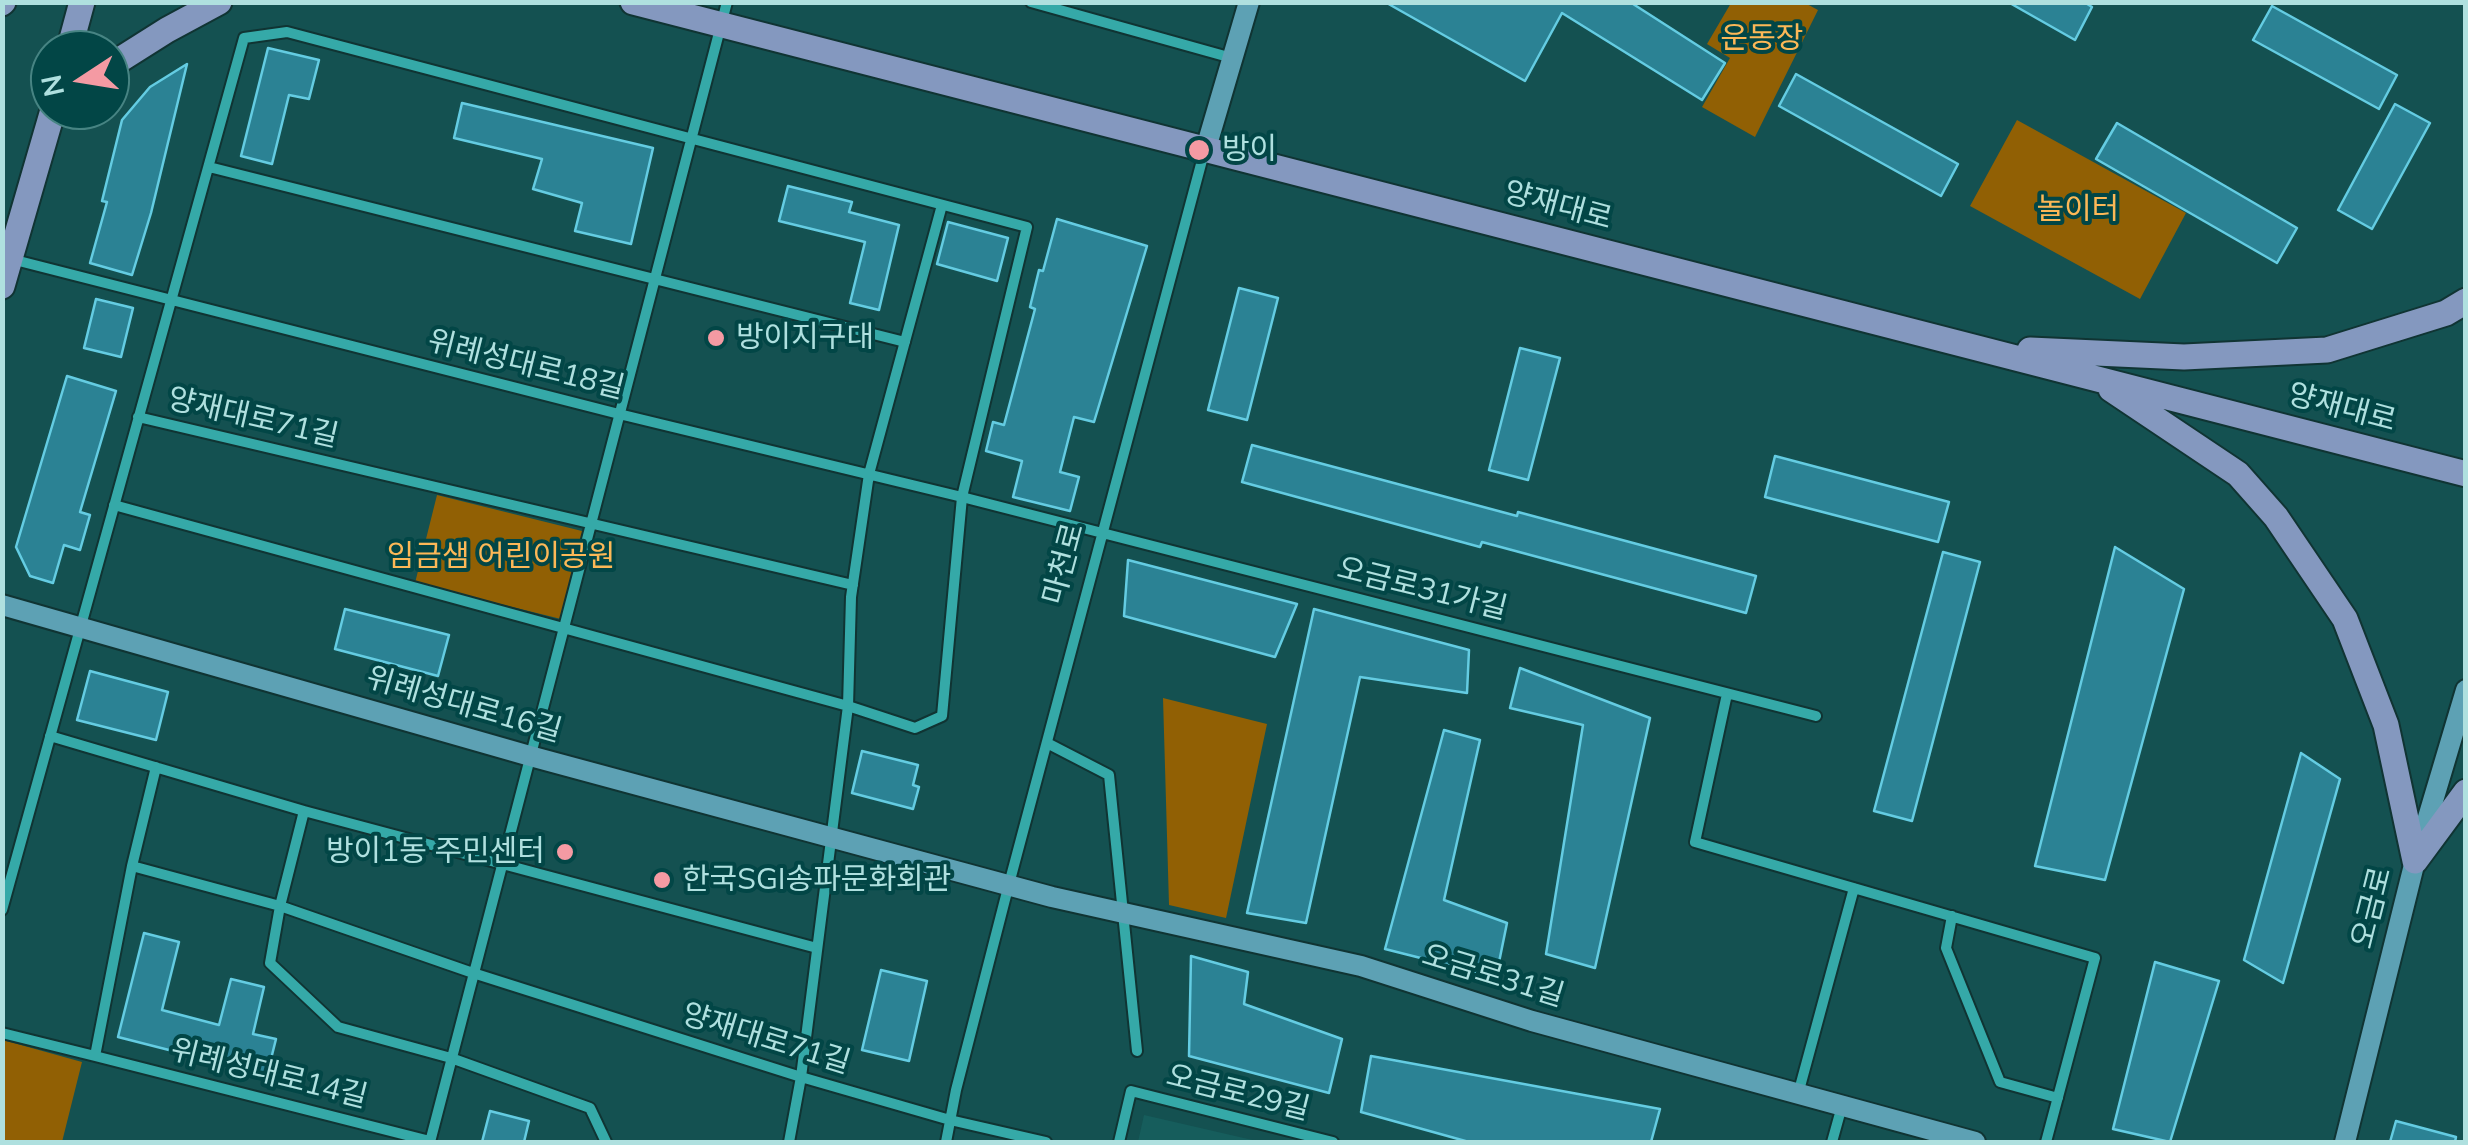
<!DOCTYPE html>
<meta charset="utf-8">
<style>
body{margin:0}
#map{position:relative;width:2468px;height:1145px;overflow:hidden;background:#145151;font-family:Mulish,sans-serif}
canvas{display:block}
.frame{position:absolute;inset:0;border:5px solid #afe0df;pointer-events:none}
.north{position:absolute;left:30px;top:30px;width:100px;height:100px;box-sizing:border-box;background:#024646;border:2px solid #478483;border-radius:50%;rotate:258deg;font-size:28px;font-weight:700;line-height:40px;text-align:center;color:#afe0df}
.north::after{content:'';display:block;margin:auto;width:35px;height:45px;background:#f49aa3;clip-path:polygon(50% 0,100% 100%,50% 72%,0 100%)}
</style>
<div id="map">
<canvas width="2468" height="1145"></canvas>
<div class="frame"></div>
<div class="north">N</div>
</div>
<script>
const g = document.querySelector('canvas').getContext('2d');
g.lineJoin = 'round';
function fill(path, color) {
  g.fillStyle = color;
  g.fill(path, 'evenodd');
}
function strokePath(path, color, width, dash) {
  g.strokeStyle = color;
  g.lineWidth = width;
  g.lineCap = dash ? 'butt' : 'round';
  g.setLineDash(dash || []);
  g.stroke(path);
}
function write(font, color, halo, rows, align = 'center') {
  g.font = font + ' Mulish,"Noto Sans KR",sans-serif';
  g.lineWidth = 8;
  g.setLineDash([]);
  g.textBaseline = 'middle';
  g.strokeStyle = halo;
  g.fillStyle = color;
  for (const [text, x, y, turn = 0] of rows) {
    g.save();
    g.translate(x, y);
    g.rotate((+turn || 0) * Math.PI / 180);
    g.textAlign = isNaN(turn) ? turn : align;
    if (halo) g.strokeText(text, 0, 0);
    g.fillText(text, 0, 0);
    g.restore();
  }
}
const built = new Path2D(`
 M1144,1115L1261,1142H1138Z`);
const green = new Path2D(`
 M1731,3H1805L1818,10L1755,137L1702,107L1730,58L1707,44Z
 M2017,120L2186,213L2140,299L1970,206Z
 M437,495L586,532L565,620L415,583Z
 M1163,698L1267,724L1226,918L1169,905Z
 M3,1040L82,1062L62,1142H3Z`);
const building = new Path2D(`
 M1385,2H1630L1725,63L1702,100L1562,13L1525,81Z
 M2008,2H2084L2092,7L2075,40Z
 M2272,6L2397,75L2379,109L2253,40Z
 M268,48L319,60L309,99L289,95L272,164L241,156Z
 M187,64L151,213L132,275L90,263L107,202L102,201L122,120L150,87Z
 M1796,74L1958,164L1941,196L1779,106Z
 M462,103L653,148L631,244L575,231L582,203L533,189L542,159L454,138Z
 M2395,104L2430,123L2372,229L2338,210Z
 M2117,123L2297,228L2277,263L2096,159Z
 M788,186L852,202L849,212L899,225L879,310L850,303L865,242L779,221Z
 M1057,219L1147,246L1094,422L1074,417L1060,472L1079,477L1070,511L1013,497L1022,461L986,451L993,422L1004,425L1035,309L1030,307L1039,270L1043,271Z
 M948,222L1008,238L997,281L937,264Z
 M1239,288L1278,298L1247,420L1208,410Z
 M96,299L133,308L121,357L84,348Z
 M1520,348L1560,358L1528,480L1489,470Z
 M67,376L116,391L80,512L90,515L80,550L64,545L53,583L30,576L16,547Z
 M1252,445L1517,516L1518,512L1756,576L1746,613L1482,542L1480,547L1242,482Z
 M1775,456L1949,502L1938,542L1765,497Z
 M2115,547L2184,589L2105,880L2035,866Z
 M1943,552L1980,562L1912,821L1874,811Z
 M1128,560L1297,604L1275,657L1124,616Z
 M345,609L449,635L438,676L335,649Z
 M1314,609L1469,650L1467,693L1360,677L1306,923L1247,913Z
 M1520,668L1650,718L1595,968L1546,954L1583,725L1510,708Z
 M90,671L168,692L156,740L77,720Z
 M1444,730L1480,740L1444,900L1507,923L1496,977L1385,949Z
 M862,751L918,765L913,785L919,787L913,809L852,793Z
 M2301,753L2340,779L2283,983L2244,960Z
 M144,933L179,942L162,1010L219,1025L231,979L264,987L253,1034L276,1039L267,1075L118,1037Z
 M1191,956L1248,972L1244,1004L1342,1039L1329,1093L1189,1056Z
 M2155,962L2219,981L2170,1142L2113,1129Z
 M881,970L927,981L909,1061L862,1050Z
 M1371,1056L1660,1109L1651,1142H1469L1361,1112Z
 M490,1111L529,1121L524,1142H482Z
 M2396,1121L2456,1137L2455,1142H2390Z`);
const street = new Path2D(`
 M1031,2L1232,58
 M209,167L905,342
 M11,259L619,414L962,497L1816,716
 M138,417L853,585
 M1727,694L1695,842L2095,958L2046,1142
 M50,736L304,811L280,906L270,963L338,1027L451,1058L590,1108L606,1142
 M1047,743L1109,775L1137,1051
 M304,811L817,948
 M132,866L156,767
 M2,910L244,38L287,32L1027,227L962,497L942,716L915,728L848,706L114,505
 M1952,916L1946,948L2000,1082L2058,1098
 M2,1033L95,1056L132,866L280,906L473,973L801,1077L950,1120L1046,1142
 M95,1056L430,1141
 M1798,1094L1854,888
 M430,1142L727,2
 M789,1142L801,1077L848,706L851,597L869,474L942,205
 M946,1142L956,1090L1009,884L1205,149
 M1119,1142L1131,1091L1333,1142
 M1832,1142L1842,1106`);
const secondary = new Path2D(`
 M1206,148L1249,2
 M2,605L530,756L1052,897L1361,966L1532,1021L1975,1142
 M2345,1142L2415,861L2466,690`);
const primary = new Path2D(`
 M633,2L2466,474
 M2,3L3,2
 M69,50L82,2
 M110,66L167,30L219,2
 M2,286L53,110
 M2030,350L2184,357L2327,350L2446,313L2466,301
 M2111,389L2238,474L2276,517L2345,619L2386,725L2415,861
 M2415,861L2466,792`);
const markers = [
 [1199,150,12,"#f49aa3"],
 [716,338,10,"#f49aa3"],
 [565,852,10,"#f49aa3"],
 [662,880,10,"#f49aa3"]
];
const parkNames = [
 ["운동장",1762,39],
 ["놀이터",2078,210],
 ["임금샘 어린이공원",501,557]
];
const poiNames = [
 ["방이",1222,150],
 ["방이지구대",736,338],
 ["방이1동 주민센터",545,852,"right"],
 ["한국SGI송파문화회관",682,880]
];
const streetNames = [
 ["양재대로",1558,206,15],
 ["위례성대로18길",526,365,14],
 ["양재대로",2342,408,15],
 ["양재대로71길",253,418,13],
 ["마천로",1064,564,-75],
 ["오금로31가길",1422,589,14],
 ["위례성대로16길",464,705,16],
 ["오금로",2372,908,-76],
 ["오금로31길",1493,976,17],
 ["양재대로71길",766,1039,17],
 ["위례성대로14길",269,1074,14],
 ["오금로29길",1238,1093,14]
];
fill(built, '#165d5c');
fill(green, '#916004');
fill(building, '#2b8294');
strokePath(building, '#64cce2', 2.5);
strokePath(street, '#103433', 14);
strokePath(secondary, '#103433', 24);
strokePath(primary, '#103433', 29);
strokePath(street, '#35a9a8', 10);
strokePath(secondary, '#5da1b4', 20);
strokePath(primary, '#8498bf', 25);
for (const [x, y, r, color] of markers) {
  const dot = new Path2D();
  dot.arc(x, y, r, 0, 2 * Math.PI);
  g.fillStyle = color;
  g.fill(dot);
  strokePath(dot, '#024646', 4);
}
write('30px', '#fcb857', '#024646', parkNames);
write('30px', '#afe0df', '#024646', poiNames, 'left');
write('30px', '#afe0df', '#024646', streetNames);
</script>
